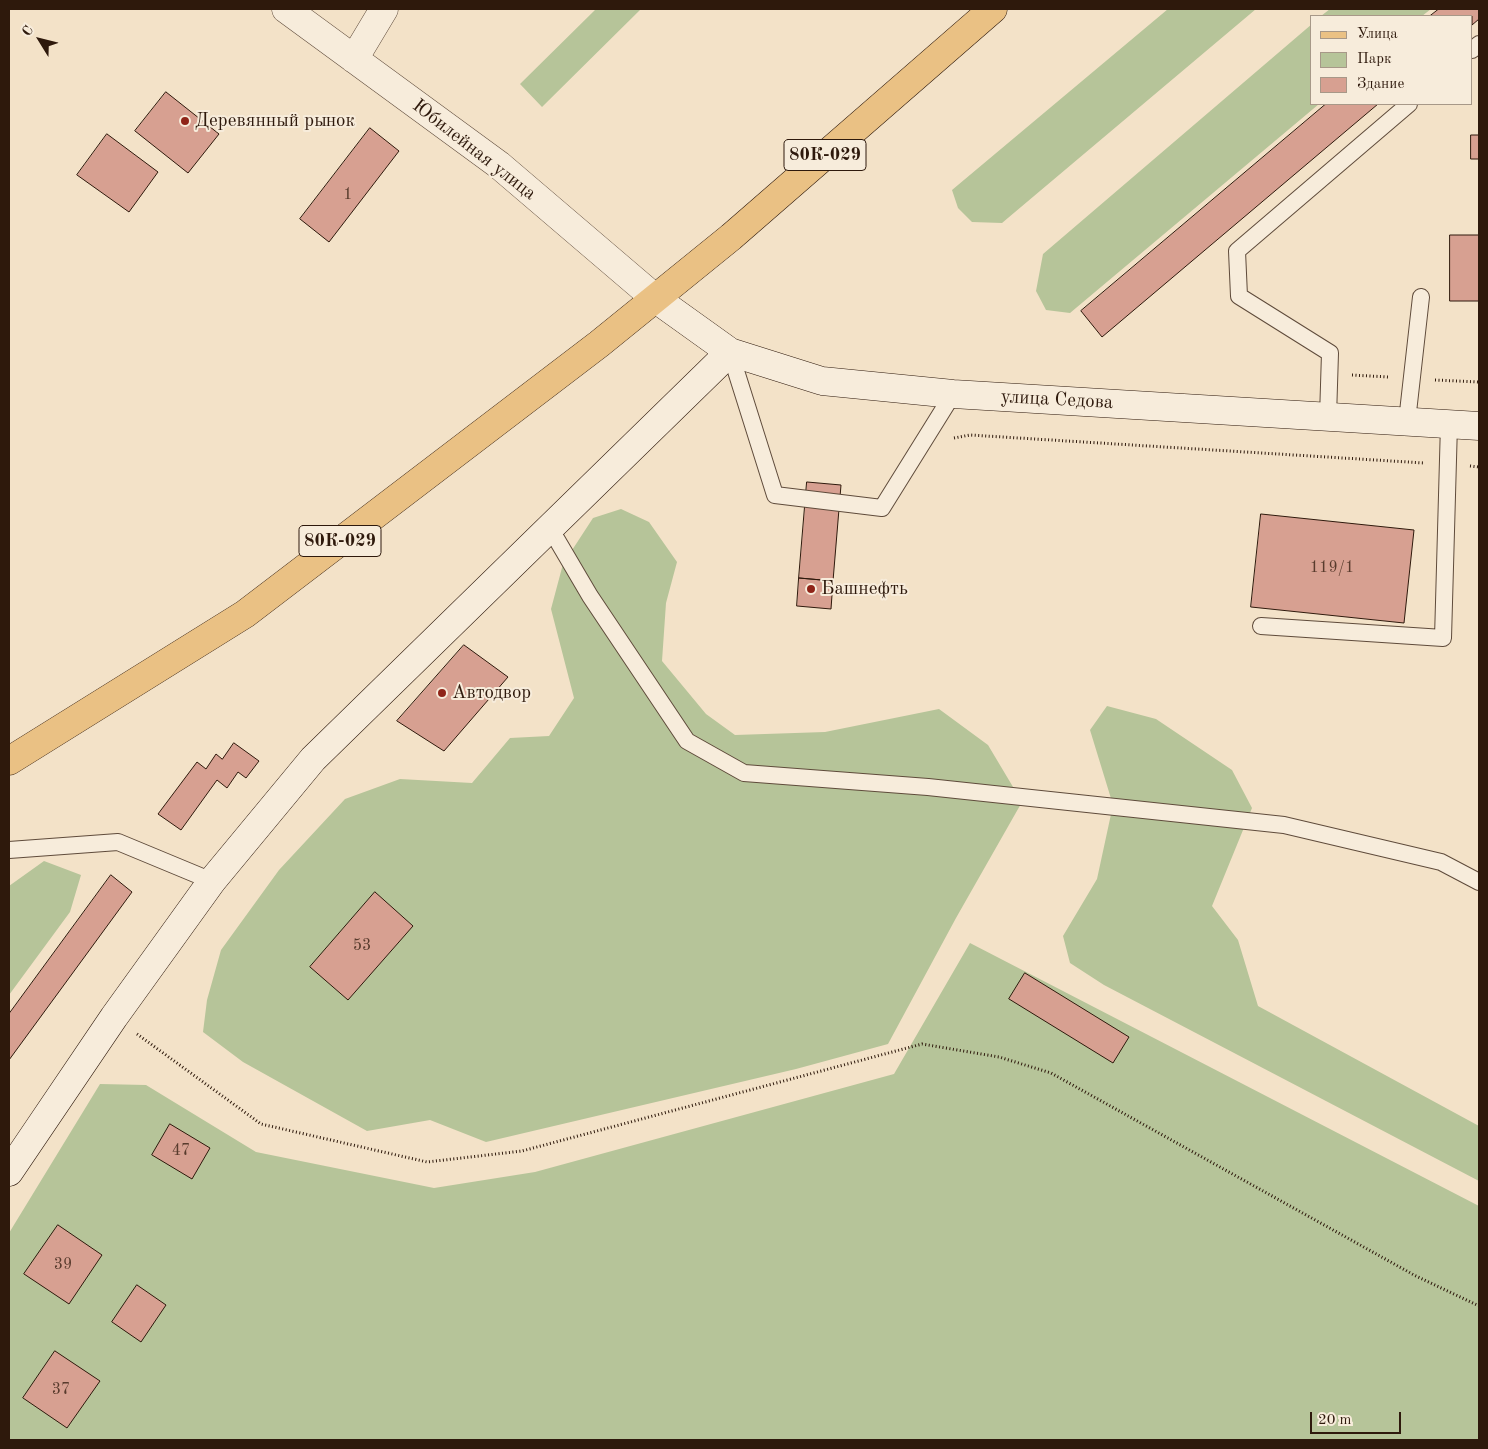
<!DOCTYPE html>
<meta charset="utf-8">
<style>
body{margin:0}
#map{position:relative;width:1488px;height:1449px;overflow:hidden;background:#f3e2c8;font-family:"Old Standard TT",serif}
canvas{display:block}
.frame{position:absolute;inset:0;border:10px solid #2e190c;pointer-events:none}
.legend{position:absolute;left:1310px;top:15px;width:162px;height:90px;box-sizing:border-box;background:#f7ecdb;border:1px solid #a79888;margin:0;padding:6px 9px;list-style:none;font-size:15px;color:#2e190c}
.legend li{display:flex;align-items:center;gap:10px;height:25px}
.legend b{width:25px;border:1px solid #a79888}
.north{position:absolute;left:15px;top:15px;width:50px;height:50px;-webkit-text-stroke:4px #f7ecdb;paint-order:stroke;rotate:306deg;font-size:14px;font-weight:700;line-height:20px;text-align:center;color:#2e190c}
.north::after{content:'';display:block;margin:auto;width:18px;height:22px;background:#2e190c;clip-path:polygon(50% 0,100% 100%,50% 72%,0 100%)}
.scale{position:absolute;left:1310px;top:1412px;width:91px;height:22px;box-sizing:border-box;border:2px solid #2e190c;border-top:0;padding-left:6px;font-size:15px;line-height:18px;white-space:nowrap;color:#2e190c;-webkit-text-stroke:4px #f7ecdb;paint-order:stroke}
</style>
<div id="map">
<canvas width="1488" height="1449"></canvas>
<div class="frame"></div>
<ul class="legend">
<li><b style="height:6px;background:#eac184"></b>Улица</li>
<li><b style="height:14px;background:#b6c499"></b>Парк</li>
<li><b style="height:14px;background:#d7a091"></b>Здание</li>
</ul>
<div class="north">С</div>
<div class="scale">20 m</div>
</div>
<script>
const g = document.querySelector('canvas').getContext('2d');
g.lineJoin = 'round';
function fill(path, color) {
  g.fillStyle = color;
  g.fill(path, 'evenodd');
}
function strokePath(path, color, width, dash) {
  g.strokeStyle = color;
  g.lineWidth = width;
  g.lineCap = dash ? 'butt' : 'round';
  g.setLineDash(dash || []);
  g.stroke(path);
}
function write(font, color, halo, rows, align = 'center') {
  g.font = font + ' "Old Standard TT",serif';
  g.lineWidth = 4;
  g.setLineDash([]);
  g.textBaseline = 'middle';
  g.strokeStyle = halo;
  g.fillStyle = color;
  for (const [text, x, y, turn = 0] of rows) {
    g.save();
    g.translate(x, y);
    g.rotate((+turn || 0) * Math.PI / 180);
    g.textAlign = isNaN(turn) ? turn : align;
    if (halo) g.strokeText(text, 0, 0);
    g.fillText(text, 0, 0);
    g.restore();
  }
}
const green = new Path2D(`
 M596,9H641L542,107L520,84Z
 M1168,9H1256L1002,223L972,222L958,208L952,190Z
 M1330,9H1431L1422,16H1321Z
 M1312,24V104H1319L1070,313L1046,310L1036,291L1043,254Z
 M621,509L649,522L677,562L666,603L662,661L706,714L735,735L825,732L939,709L988,745L1022,802L956,918L888,1044L796,1069L486,1142L430,1120L367,1131L243,1062L203,1032L207,1000L221,950L279,870L345,799L400,779L472,783L510,738L549,736L574,698L551,609L563,564L593,518Z
 M1107,706L1156,719L1232,770L1252,808L1212,906L1238,940L1258,1006L1479,1126V1181L1104,985L1070,963L1063,936L1097,879L1113,805L1090,730Z
 M44,861L81,875L70,912L9,995V886Z
 M970,943L1479,1206V1440H9V1233L100,1084L146,1085L256,1152L434,1188L535,1172L894,1074Z`);
const building = new Path2D(`
 M1439,9H1479V19L1472,25V16H1430Z
 M166,92L219,134L188,173L135,131Z
 M1326,104H1378L1102,337L1081,311Z
 M370,128L399,151L329,242L300,219Z
 M107,134L158,172L129,212L77,175Z
 M1471,135H1479V159H1471Z
 M1450,235H1479V301H1450Z
 M807,482L841,485L833,581L799,578Z
 M1261,514L1414,530L1404,623L1251,607Z
 M799,578L833,581L831,609L797,606Z
 M464,645L508,677L444,751L397,721Z
 M234,743L259,761L246,778L238,772L227,788L217,780L181,830L158,814L197,762L206,769L216,754L222,759Z
 M111,875L132,892L9,1060V1014Z
 M375,892L413,926L348,1000L310,967Z
 M1025,973L1129,1037L1113,1063L1009,999Z
 M170,1124L210,1148L192,1179L152,1155Z
 M58,1225L102,1255L69,1304L24,1274Z
 M137,1285L166,1305L141,1342L112,1322Z
 M55,1351L100,1381L67,1428L23,1398Z`);
const path = new Path2D(`
 M1352,375L1388,377
 M1435,380L1479,382
 M954,438L970,435L1424,463
 M1470,466L1479,467
 M137,1034L261,1124L427,1162L522,1151L922,1044L999,1057L1051,1073L1414,1275L1479,1306`);
const lane = new Path2D(`
 M1472,50L1479,44
 M730,352L775,495L882,508L953,394
 M1328,417L1330,353L1239,296L1237,251L1409,104
 M1407,421L1421,297
 M550,528L590,596L687,741L744,773L928,787L1284,825L1441,862L1479,882
 M1261,626L1443,638L1449,424
 M9,850L118,842L212,881`);
const street = new Path2D(`
 M286,9L499,165L656,299
 M354,59L384,9`);
const secondary = new Path2D(`
 M656,299L730,352L822,381L953,394L1479,426
 M9,1172L114,1017L212,881L313,759L730,352`);
const primary = new Path2D(`
 M9,761L245,614L599,344L731,237L993,9`);
const markers = [
 [185,121,5,"#8f2418"],
 [811,589,5,"#8f2418"],
 [442,693,5,"#8f2418"]
];
const numberNames = [
 ["1",348,195],
 ["119/1",1332,568],
 ["53",362,946],
 ["47",181,1151],
 ["39",63,1265],
 ["37",61,1390]
];
const shields = [
 [825,155,82],
 [340,541,82]
];
const shieldNames = [
 ["80К-029",825,155],
 ["80К-029",340,541]
];
const poiNames = [
 ["Деревянный рынок",195,121],
 ["Башнефть",821,589],
 ["Автодвор",452,693]
];
const streetNames = [
 ["Юбилейная улица",474,150,38],
 ["улица Седова",1057,400,3]
];
fill(green, '#b6c499');
fill(building, '#d7a091');
strokePath(building, '#2e190c', 1);
strokePath(lane, '#5f4b3b', 18);
strokePath(street, '#5f4b3b', 29);
strokePath(secondary, '#2e190c', 29);
strokePath(primary, '#2e190c', 29);
strokePath(path, '#2e190c', 3, [1, 2.5]);
strokePath(lane, '#f7ecdb', 16);
strokePath(street, '#f7ecdb', 28);
strokePath(secondary, '#f7ecdb', 28);
strokePath(primary, '#eac184', 28);
for (const [x, y, r, color] of markers) {
  const dot = new Path2D();
  dot.arc(x, y, r, 0, 2 * Math.PI);
  g.fillStyle = color;
  g.fill(dot);
  strokePath(dot, '#f7ecdb', 2);
}
write('16px', '#583b2d', null, numberNames);
for (const [x, y, w] of shields) {
  const box = new Path2D();
  box.roundRect(x - w / 2, y - 15.5, w, 31, 4);
  g.fillStyle = '#f7ecdb';
  g.fill(box);
  strokePath(box, '#2e190c', 1);
}
write('bold 18px', '#2e190c', null, shieldNames);
write('19px', '#2e190c', '#f7ecdb', poiNames, 'left');
write('19px', '#2e190c', '#f7ecdb', streetNames);
</script>
